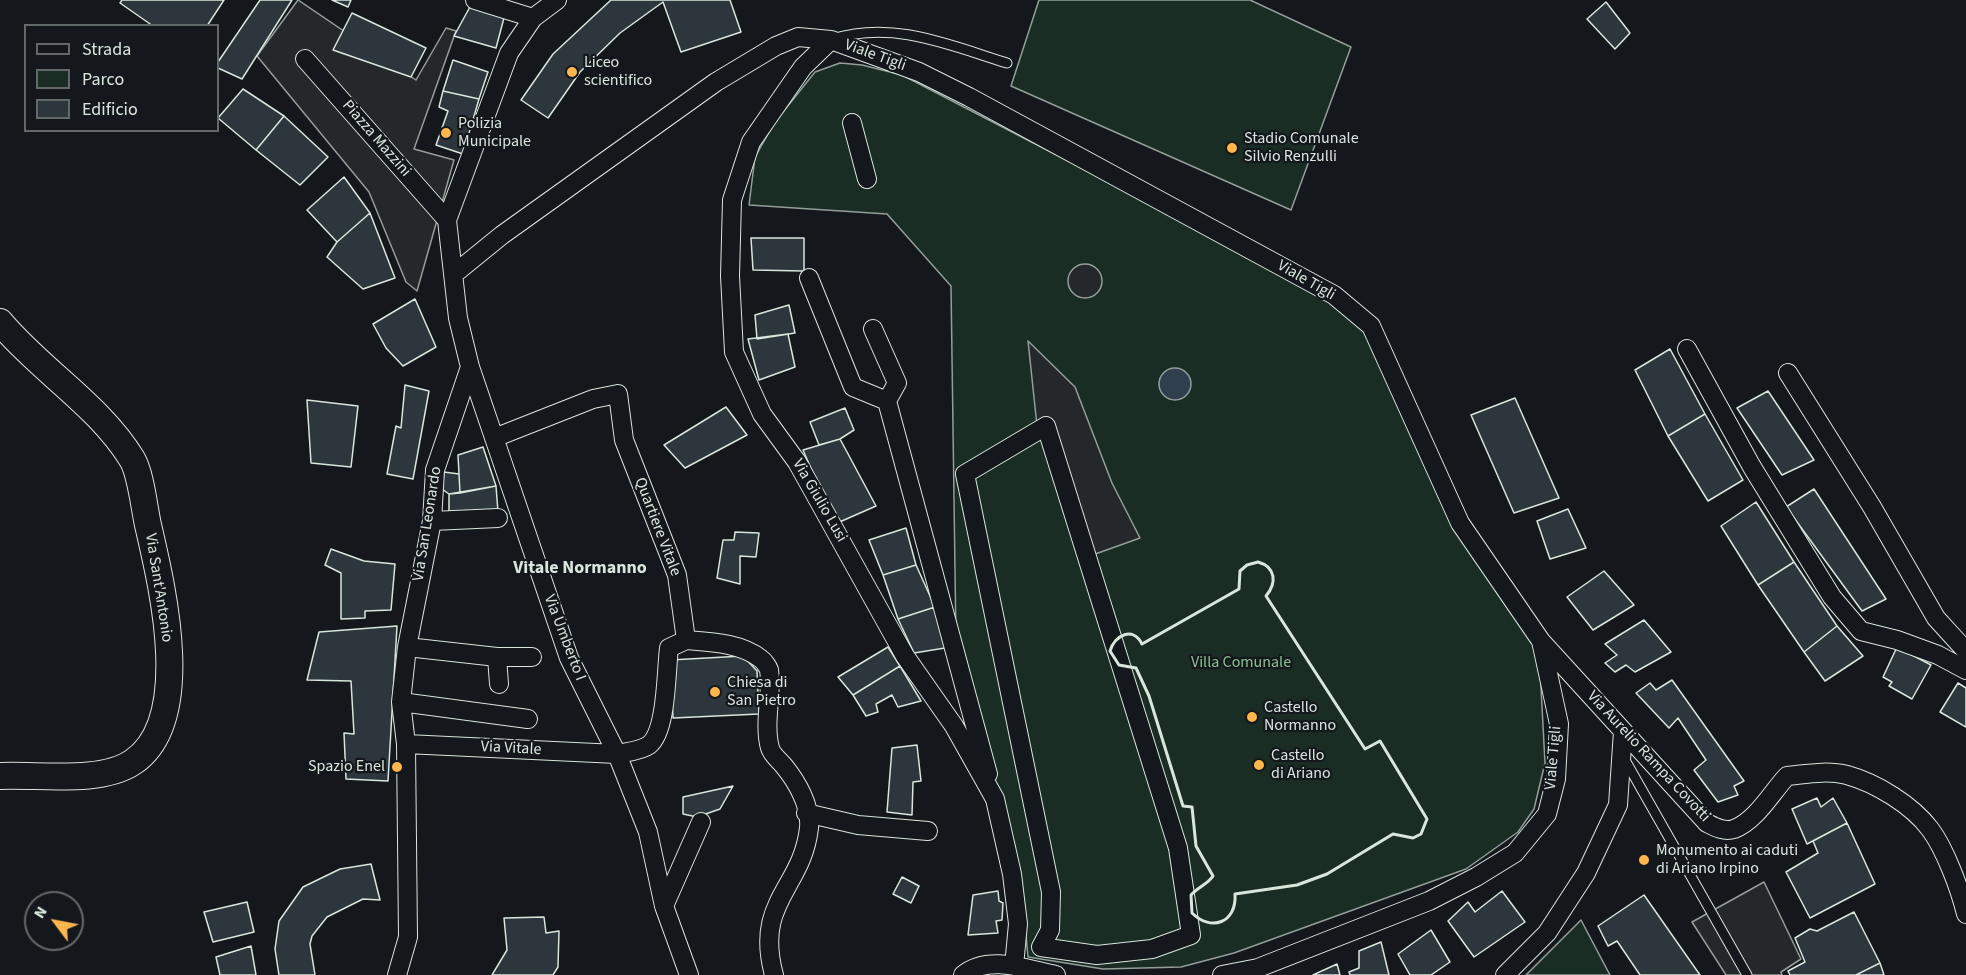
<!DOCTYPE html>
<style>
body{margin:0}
#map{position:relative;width:1966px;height:975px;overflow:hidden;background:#14181c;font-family:"Source Sans 3",sans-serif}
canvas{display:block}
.legend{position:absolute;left:24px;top:24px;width:195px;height:108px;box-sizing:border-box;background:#14181c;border:2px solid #626a69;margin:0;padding:8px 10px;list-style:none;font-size:18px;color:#d8e6dc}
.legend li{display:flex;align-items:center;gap:12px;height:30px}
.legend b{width:30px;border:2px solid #626a69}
.north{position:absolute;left:24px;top:891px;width:60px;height:60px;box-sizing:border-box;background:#14181c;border:2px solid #626a69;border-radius:50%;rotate:302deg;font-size:16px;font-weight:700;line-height:24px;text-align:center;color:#d8e6dc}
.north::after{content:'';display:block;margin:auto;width:21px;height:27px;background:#ffb74d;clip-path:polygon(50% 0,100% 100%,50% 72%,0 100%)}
</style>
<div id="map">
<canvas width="1966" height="975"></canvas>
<ul class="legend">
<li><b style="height:8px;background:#14181c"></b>Strada</li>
<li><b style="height:16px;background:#1a2d24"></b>Parco</li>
<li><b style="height:16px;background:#2c363c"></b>Edificio</li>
</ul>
<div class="north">N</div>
</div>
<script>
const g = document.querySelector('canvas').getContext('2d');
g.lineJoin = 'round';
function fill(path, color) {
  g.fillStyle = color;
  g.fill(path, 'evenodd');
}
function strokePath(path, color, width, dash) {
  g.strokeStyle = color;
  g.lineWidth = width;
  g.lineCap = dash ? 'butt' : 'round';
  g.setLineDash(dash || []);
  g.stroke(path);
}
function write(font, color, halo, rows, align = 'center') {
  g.font = font + ' "Source Sans 3",sans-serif';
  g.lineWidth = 4.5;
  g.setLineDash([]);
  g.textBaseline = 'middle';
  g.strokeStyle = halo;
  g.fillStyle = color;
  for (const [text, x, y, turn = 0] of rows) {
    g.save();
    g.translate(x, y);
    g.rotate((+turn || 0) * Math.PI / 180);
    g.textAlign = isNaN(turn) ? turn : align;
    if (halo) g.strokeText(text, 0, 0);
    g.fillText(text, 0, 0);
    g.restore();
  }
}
const green = new Path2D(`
 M1039,0H1250L1351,47L1291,210L1011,86Z
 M840,63L862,65L902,75L1360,312L1422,449L1539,650L1545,763L1534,809L1518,832L1466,869L1234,953L1181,967L1103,969L1028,957L1020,871L956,642L951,286L887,214L749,205L755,157L775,122L815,72Z
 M1581,920L1610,975H1526Z`);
const parking = new Path2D(`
 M298,0L416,80L446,28L456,31L414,149L454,160L417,291L406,282L369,192L257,56Z
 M1068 281a17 17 0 1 1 34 0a17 17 0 1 1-34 0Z
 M1028,341L1075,387L1112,483L1140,538L1087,557L1052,445L1038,435Z
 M1764,882L1801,959L1781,972L1782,975H1726L1692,922Z`);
const water = new Path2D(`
 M1159 384a16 16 0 1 1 32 0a16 16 0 1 1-32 0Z`);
const building = new Path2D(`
 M122,0H224L207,26H153L120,3Z
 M260,0H292L242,79L218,68V62Z
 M332,0H351L348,7Z
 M611,0H730L741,32L681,52L663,2L620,33L580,72L548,118L521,100L553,54Z
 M1606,2L1630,33L1615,49L1587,19Z
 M471,5L505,14L496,48L454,36Z
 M352,13L426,48L411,77L333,50Z
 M453,60L488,72L479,99L443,91Z
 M243,89L284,116L256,150L218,118Z
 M443,91L479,99L463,154L436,145L448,111L439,107Z
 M284,116L328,157L300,185L256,150Z
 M344,177L370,213L337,242L307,210Z
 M370,213L395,278L363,289L327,257L337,242Z
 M751,238H804V271L753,270Z
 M415,299L436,347L403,366L386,348L373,324Z
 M789,305L795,333L757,339L755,315Z
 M788,334L795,367L759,380L748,339Z
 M1670,349L1705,414L1668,436L1635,370Z
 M405,385L429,391L413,479L387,474L396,426L401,428Z
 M1768,391L1814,460L1782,475L1737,408Z
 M1515,398L1559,498L1514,513L1471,415Z
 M307,400L358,406L351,467L311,463Z
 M726,407L747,435L685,468L664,445Z
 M845,408L854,430L840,439L819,445L810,422Z
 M1705,414L1743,480L1708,501L1668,436Z
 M840,439L876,506L835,524L803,450Z
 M483,447L496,486L460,493L458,455Z
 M444,472L459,474L460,493L449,494L442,489Z
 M496,486L498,512L449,516V494Z
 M1814,489L1886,599L1862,611L1786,507Z
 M1756,502L1794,562L1758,585L1721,526Z
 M1568,509L1586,548L1550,559L1537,521Z
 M906,528L916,565L883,575L869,540Z
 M735,532L759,533L756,557L740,556V584L717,578L723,540H734Z
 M331,549L364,561L395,564L391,610L365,611V618L341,619V573L325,565Z
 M1794,562L1837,626L1804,652L1758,585Z
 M916,565L935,607L898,619L883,575Z
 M1604,571L1634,605L1593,630L1567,597Z
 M935,607L945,648L914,653L898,619Z
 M1644,620L1671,652L1635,672L1626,665L1615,672L1605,663L1617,655L1605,644Z
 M397,626L388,781L346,779L344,733L354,734L351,681L307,680L319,632Z
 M1837,626L1863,656L1825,681L1804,652Z
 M888,647L900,666L853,695L838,677Z
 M1897,647L1931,665L1912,699L1889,686L1892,682L1883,677Z
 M743,656L757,671L759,714L673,718L670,660Z
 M900,666L921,701L898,707L892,695L876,704L878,712L866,716L853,695Z
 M1672,680L1744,781L1734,786L1738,795L1718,802L1694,770L1706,760L1678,718L1669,728L1636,693L1650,683L1656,690Z
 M1958,683L1966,688V727L1940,712Z
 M917,745L921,781L913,782L912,815L887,812L892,748Z
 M733,786L720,809L697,817L683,814V797Z
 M1817,798L1821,807L1833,798L1847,823L1807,844L1792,809Z
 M1847,823L1875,884L1810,918L1786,872L1818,853L1813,841Z
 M371,864L380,900L363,899L327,917L312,936L310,944L315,975H279L275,949L279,921L303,887L340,869Z
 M902,877L919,886L911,903L893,894Z
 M998,891L999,901L1003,903L1002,920L996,921L998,933L968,935L973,895Z
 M1502,891L1525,922L1474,957L1448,921L1468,902L1475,912Z
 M1644,895L1700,975H1640L1617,941L1608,946L1598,926Z
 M247,902L254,932L213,942L204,912Z
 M1854,912L1880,963L1856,975H1790L1788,971L1805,962L1795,938L1810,929L1817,931Z
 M544,917L546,933L559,931L558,967L553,975H492L507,950L504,918Z
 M1431,930L1450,962L1431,975H1410L1398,954Z
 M1381,942L1389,975H1350L1349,972L1359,968V951Z
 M251,946L256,975H220L216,957Z
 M1880,963L1884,975H1856Z
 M1337,964L1340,975H1313Z`);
const lane = new Path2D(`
 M833,39C893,20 949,45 1007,63
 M1625,760L1747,975`);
const street = new Path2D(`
 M475,0L533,18
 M831,40L803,67L751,142L732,200L730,276L734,352L762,414L797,462L905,656L954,726L995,799L1012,874L1018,924L1014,966
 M305,59L447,220
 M852,123L867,179
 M454,274L502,235L716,82L776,46L798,37L831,40L919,72L969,97L1334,295L1371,326L1460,523L1541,641L1559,724L1556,779L1547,814L1515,853L1476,877L1429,901L1258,968L1222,975
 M809,278L853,387L887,401
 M873,329L897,383L887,401L988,774
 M1687,349L1752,467L1832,597L1861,631L1897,640L1938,655L1966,670
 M470,367L569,658L617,754L648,832L664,906L689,975
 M1788,373L1872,507L1936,618L1966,651
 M1046,426L1178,848L1191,935L1152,949L1097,955L1041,947L1050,930L1051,892L965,474Z
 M432,521L498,518
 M686,640C711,642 741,643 761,659C764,661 768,667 769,670C773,692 763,722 770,748C772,755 779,760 784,766C797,782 811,806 809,828C802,889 754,901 774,975
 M1541,641L1707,823C1715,827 1724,832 1734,829C1756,821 1772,792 1787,776C1807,774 1827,770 1847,775C1876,783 1912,805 1930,829C1945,849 1960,889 1966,914
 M407,647L497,657H532
 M497,657L499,684
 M401,702L528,719
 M406,744L617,754C626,752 641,751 649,745C667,731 666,671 669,648L686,640L677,575L624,440L618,394L593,399L494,438
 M806,813L858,825L928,831
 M664,906L701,822
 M397,975L408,937L406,744L401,702L407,647L432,521L435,470L470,367L458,318L447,220L509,53L533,18L557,0
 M963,975C988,954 1026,969 1056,975
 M1505,975L1547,933L1586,873L1618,805L1623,731`);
const secondary = new Path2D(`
 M0,322C41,371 99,405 132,459C141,474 144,507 148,525C162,586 195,720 133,762C101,784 39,774 0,776`);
const wall = new Path2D(`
 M1258,562C1276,567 1277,583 1266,596L1365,749L1380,741L1427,819L1421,834L1413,838L1393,834L1327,874L1297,885L1235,894C1237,923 1211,932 1192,913L1191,895C1198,887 1208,884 1213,876L1196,846L1192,807L1183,806L1149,696L1136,668L1119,665L1110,651C1115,635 1133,626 1142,644L1239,589L1240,571L1247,565Z`);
const markers = [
 [572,72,6,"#ffb74d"],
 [446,133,6,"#ffb74d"],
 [1232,148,6,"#ffb74d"],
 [715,692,6,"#ffb74d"],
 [1252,717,6,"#ffb74d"],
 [1259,765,6,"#ffb74d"],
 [397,767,6,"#ffb74d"],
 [1644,860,6,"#ffb74d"]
];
const streetNames = [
 ["Viale Tigli",875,56,20],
 ["Piazza Mazzini",376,139,49],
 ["Viale Tigli",1306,281,30],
 ["Via Giulio Lusi",819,501,60],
 ["Via San Leonardo",428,524,-81],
 ["Quartiere Vitale",657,527,69],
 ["Via Sant'Antonio",158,588,81],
 ["Via Umberto I",564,638,69],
 ["Via Vitale",511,749,3],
 ["Via Aurelio Rampa Covotti",1648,757,47],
 ["Viale Tigli",1554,758,-85]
];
const poiNames = [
 ["Liceo",584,63],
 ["scientifico",584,81],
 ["Polizia",458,124],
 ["Municipale",458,142],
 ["Stadio Comunale",1244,139],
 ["Silvio Renzulli",1244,157],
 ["Chiesa di",727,683],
 ["San Pietro",727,701],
 ["Castello",1264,708],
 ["Normanno",1264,726],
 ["Castello",1271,756],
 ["di Ariano",1271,774],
 ["Spazio Enel",385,767,"right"],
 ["Monumento ai caduti",1656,851],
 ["di Ariano Irpino",1656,869]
];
const parkNames = [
 ["Villa Comunale",1241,663]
];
const neighbourhoodNames = [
 ["Vitale Normanno",580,569]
];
fill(green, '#1a2d24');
strokePath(green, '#939e99', 1.5);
fill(parking, '#24282b');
strokePath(parking, '#939e99', 1.5);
fill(water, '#2f3f4d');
strokePath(water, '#939e99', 1.5);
fill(building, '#2c363c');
strokePath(building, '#d8e6dc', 1.5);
strokePath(lane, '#d8e6dc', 11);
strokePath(street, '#d8e6dc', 20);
strokePath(secondary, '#d8e6dc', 28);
strokePath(lane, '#14181c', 9);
strokePath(street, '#14181c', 18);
strokePath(secondary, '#14181c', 26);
strokePath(wall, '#d8e6dc', 3);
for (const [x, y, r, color] of markers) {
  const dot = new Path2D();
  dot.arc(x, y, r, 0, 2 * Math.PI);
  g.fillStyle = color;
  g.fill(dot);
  strokePath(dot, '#14181c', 2);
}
write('16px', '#d8e6dc', '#14181c', streetNames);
write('16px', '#d8e6dc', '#14181c', poiNames, 'left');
write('16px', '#8ac095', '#14181c', parkNames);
write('bold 18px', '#d8e6dc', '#14181c', neighbourhoodNames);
</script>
